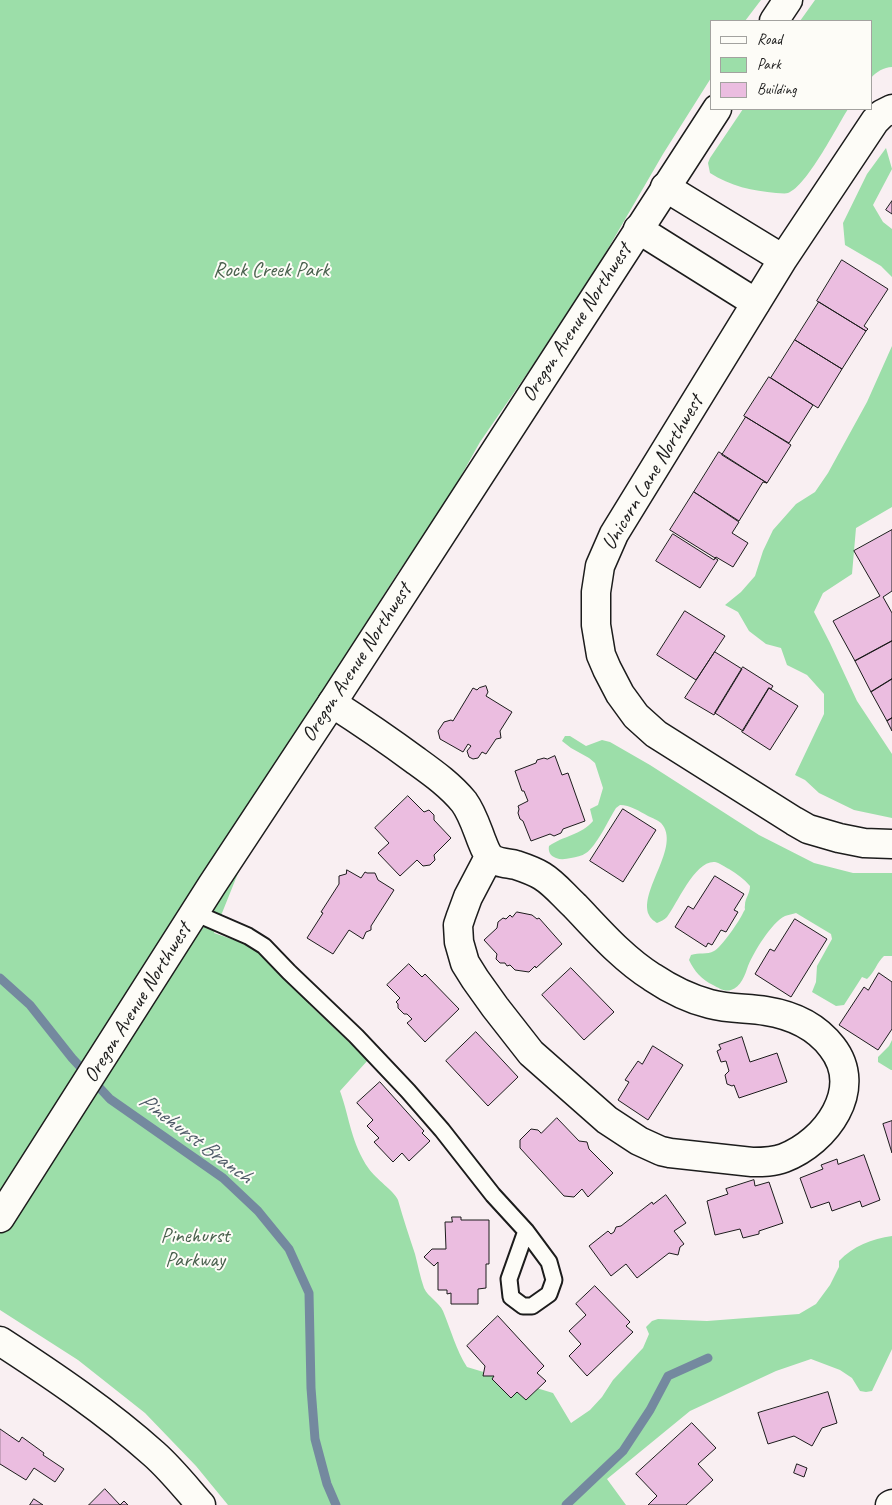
<!DOCTYPE html>
<style>
body{margin:0}
#map{position:relative;width:892px;height:1505px;overflow:hidden;background:#f9eff2;font-family:Caveat,sans-serif}
canvas{display:block}
.legend{position:absolute;left:710px;top:20px;width:162px;height:90px;box-sizing:border-box;background:#fdfcf7;border:1px solid #a3a29f;margin:0;padding:6px 9px;list-style:none;font-size:15px;color:#1c1c1c}
.legend li{display:flex;align-items:center;gap:10px;height:25px}
.legend b{width:25px;border:1px solid #a3a29f}
</style>
<div id="map">
<canvas width="892" height="1505"></canvas>
<ul class="legend">
<li><b style="height:6px;background:#fdfcf7"></b>Road</li>
<li><b style="height:14px;background:#9cdea9"></b>Park</li>
<li><b style="height:14px;background:#ebbde0"></b>Building</li>
</ul>
</div>
<script>
const g = document.querySelector('canvas').getContext('2d');
g.lineJoin = 'round';
function fill(path, color) {
  g.fillStyle = color;
  g.fill(path, 'evenodd');
}
function strokePath(path, color, width, dash) {
  g.strokeStyle = color;
  g.lineWidth = width;
  g.lineCap = dash ? 'butt' : 'round';
  g.setLineDash(dash || []);
  g.stroke(path);
}
function write(font, color, halo, rows, align = 'center') {
  g.font = font + ' Caveat,sans-serif';
  g.lineWidth = 4;
  g.setLineDash([]);
  g.textBaseline = 'middle';
  g.strokeStyle = halo;
  g.fillStyle = color;
  for (const [text, x, y, turn = 0] of rows) {
    g.save();
    g.translate(x, y);
    g.rotate((+turn || 0) * Math.PI / 180);
    g.textAlign = isNaN(turn) ? turn : align;
    if (halo) g.strokeText(text, 0, 0);
    g.fillText(text, 0, 0);
    g.restore();
  }
}
const green = new Path2D(`
 M0,0H761L745,21H711V78L663,154L602,259L533,365L480,442L443,508L397,574L291,741L214,933L263,950L310,1001L309,1004L368,1060L340,1091C350,1119 351,1143 369,1169C375,1178 395,1192 398,1200C403,1218 409,1236 415,1254C418,1265 420,1277 424,1288C428,1297 439,1302 443,1311C451,1330 456,1350 467,1367L553,1393L571,1423L590,1410L602,1397L613,1380L643,1348L649,1334L646,1327L652,1321L658,1319L707,1321L799,1314L816,1304L830,1285L839,1267V1261C853,1246 872,1239 892,1236V1349L872,1391L866,1392L860,1391L852,1378L840,1370L811,1359L776,1371L690,1411L607,1479L626,1505H228L196,1466L145,1413L78,1360L0,1310Z
 M815,0H892V67C884,67 876,72 871,78V21H800Z
 M743,109H848C836,128 807,186 788,193C785,194 780,193 776,193C753,191 730,186 710,173L708,163L710,158Z
 M886,148L892,169L873,205L883,222L892,229V277L881,266L845,245L843,223L867,174Z
 M892,346V507L856,528L852,574L823,593L814,612L830,643L857,701L892,754V818L854,810L819,793L805,780L795,775L824,714V694L807,675L787,665L781,648L766,644L749,631L738,612L725,605L741,592L755,576L763,551L773,530L796,504L815,492L828,473L867,402Z
 M565,736H570L586,746L602,740L610,742L650,765L759,835L814,863L853,873H892V956H884C877,962 875,972 867,979L862,977L844,1005L836,1006L812,992L816,982L817,966L832,939L831,934L796,913C793,914 788,915 785,916C771,923 754,952 748,966C745,975 741,987 731,990C724,992 719,988 713,985C702,980 694,971 689,960L691,955C699,952 707,955 714,951C721,948 740,920 743,913C747,906 744,912 745,905C745,898 750,894 750,886C744,879 737,874 729,869C725,867 720,863 715,862C695,860 677,904 667,917C664,920 661,921 657,923C654,921 650,918 649,915C638,891 682,846 661,823C658,820 652,818 648,816C639,811 630,805 620,805L616,808C609,819 596,847 586,853C582,856 576,857 571,858C566,859 561,860 556,858C550,856 548,851 549,846C563,836 581,835 593,821L590,809L598,805L603,788L595,763L589,758L571,748L562,741Z
 M892,1040V1070H891L878,1062V1057L889,1046Z`);
const stream = new Path2D(`
 M0,978L30,1005L72,1058L110,1099L223,1178L258,1211L289,1249L309,1293L311,1388L315,1439L327,1484L336,1505
 M566,1505L623,1451L650,1410L668,1376L708,1358`);
const building = new Path2D(`
 M892,201V214L886,210Z
 M842,260L888,289L864,326L868,329L866,331L817,301Z
 M819,302L866,331L842,369L795,340Z
 M795,340L842,369L818,408L771,378Z
 M769,377L813,405L789,443L744,416Z
 M746,417L791,445L767,483L722,455Z
 M719,452L767,483L763,482L739,521L694,492Z
 M694,492L739,522L732,533L748,543L733,567L716,557L715,558L670,530Z
 M892,530V591L883,597L892,613V641L855,661L833,621L880,596L854,551Z
 M673,534L714,560L715,558L718,560L700,588L656,561Z
 M685,611L725,636L696,680L657,655Z
 M892,641V679L871,692L855,661Z
 M715,652L742,669L714,715L685,698Z
 M743,667L773,686L771,689L769,688L743,731L715,713Z
 M892,679V718L887,721L871,692Z
 M486,686L488,692L486,696L512,712L500,731L501,738L496,739L486,754L482,752L478,758L473,759L469,757L467,751L471,746L468,744L463,752L440,739L438,731L444,722L451,720L453,721L473,688L477,690L479,688Z
 M769,688L798,706L770,750L742,732Z
 M892,718V731L887,721Z
 M555,756L562,775L568,773L585,821L563,829L561,833L554,836L550,834L531,841L523,821L520,819L518,813L519,809L518,806L528,801L524,791H522L515,771L536,763L537,760L544,758L547,759Z
 M408,796L424,812L429,810L434,815V820L451,838L434,855L435,860L430,865L423,866L417,860L400,876L378,853L389,843L375,828Z
 M623,809L656,830L623,882L590,861Z
 M347,870L361,878L365,872L367,873H375L378,880L394,890L371,926V930L366,932L363,939L349,930L333,954L307,938L323,913L321,912L339,884V876L346,874Z
 M715,876L744,894L734,910L738,912L726,932L721,930L712,945L708,943L706,947L675,927L688,906L693,909Z
 M517,912L532,915L537,919L539,918L562,944L536,968L535,966L529,972L515,970L510,965L507,966L505,963H500L496,959L497,954L484,940L497,928L498,922L503,918L506,919L510,915L512,917Z
 M795,919L827,939L791,997L755,974L770,949L774,951Z
 M409,964L422,977L425,974L459,1009L425,1042L407,1023L412,1019L407,1014H404L398,1008V1004L396,1002L400,998L387,985Z
 M571,968L614,1012L584,1040L542,995Z
 M879,973L892,982V1029L878,1050L839,1025L864,987L868,990Z
 M476,1032L518,1077L488,1106L446,1061Z
 M742,1037L750,1062L777,1053L787,1082L739,1098L734,1085L732,1086L727,1084L725,1075L729,1071L726,1061L721,1062L717,1051L721,1049L719,1045Z
 M653,1046L683,1065L648,1120L618,1100L629,1082L625,1080L638,1061L642,1064Z
 M380,1082L424,1131L422,1133L430,1141L409,1161L402,1153L393,1162L374,1142L379,1138L367,1126L373,1120L357,1103Z
 M557,1118L579,1141L587,1142L589,1149L613,1173L588,1197L582,1189L574,1197L564,1196L520,1148V1140L531,1129L538,1130L541,1133Z
 M892,1121V1153L883,1124Z
 M864,1155L880,1200L862,1207L860,1201L832,1211L829,1202L811,1208L800,1178L823,1169L821,1165L837,1159L838,1164Z
 M754,1180L755,1186L769,1182L783,1223L759,1231V1234L743,1238L740,1229L715,1235L707,1201L728,1194L726,1189Z
 M666,1195L686,1223L674,1231L684,1244L680,1247L678,1255L669,1253L637,1278L626,1264L611,1276L589,1246L608,1231L611,1234L614,1232L616,1227L621,1226L652,1202L653,1204Z
 M452,1217H461V1220H489V1264H486V1288L478,1289V1304H451V1293L447,1294V1290H438V1262L434,1266L424,1257L432,1249H446L445,1222H452Z
 M595,1286L630,1322L626,1326L633,1332L587,1376L569,1356L581,1344L569,1331L586,1315L576,1304Z
 M498,1316L544,1366L537,1373L546,1381L526,1400L517,1392L511,1398L492,1379L494,1376H483L485,1366L467,1346Z
 M828,1392L837,1423L822,1428L812,1446L794,1436L768,1444L758,1413Z
 M692,1423L716,1448L698,1464L713,1480L686,1505H648L657,1496L636,1474Z
 M0,1429L19,1442L22,1437L44,1453L43,1455L64,1469L55,1482L34,1468L26,1480L0,1464Z
 M797,1464L807,1468L804,1477L794,1473Z
 M105,1489L120,1505L124,1501L128,1505H89Z
 M34,1499L43,1505H30Z`);
const lane = new Path2D(`
 M195,913L248,936L264,946L289,972L356,1036L408,1091L442,1130L493,1195L526,1231L549,1262L554,1280L549,1294L532,1306H523L511,1297L509,1279L526,1231`);
const street = new Path2D(`
 M892,109L882,114L875,121L783,259L614,534L600,566L596,592V625L601,655L607,669L620,694L636,716L656,734L794,821L808,829L839,838L864,843L892,844
 M665,187L783,259
 M638,229L756,303
 M332,703C360,721 388,740 415,760C433,773 450,785 464,802C472,813 476,826 481,839C483,844 486,853 490,857C496,863 508,863 516,865C525,868 534,871 542,876C555,884 564,896 575,906C599,931 622,958 652,977C670,989 690,999 710,1004C729,1009 748,1008 766,1011C791,1015 816,1026 832,1047C865,1089 826,1142 784,1158C774,1162 763,1162 752,1162L670,1153L661,1151L639,1141L607,1120L531,1053L495,1007L475,979L465,963L459,942L458,925L461,916L468,897L489,857
 M0,1341C54,1376 107,1412 154,1454C171,1469 186,1488 201,1505
 M890,1505L892,1504`);
const secondary = new Path2D(`
 M774,21L788,0
 M0,1218L212,885L332,703L717,109`);
const parkNames = [
 ["Rock Creek Park",271,270],
 ["Pinehurst",195,1236],
 ["Parkway",195,1260]
];
const streetNames = [
 ["Oregon Avenue Northwest",577,323,-57],
 ["Unicorn Lane Northwest",653,473,-59],
 ["Oregon Avenue Northwest",357,663,-57],
 ["Oregon Avenue Northwest",138,1003,-58]
];
const waterNames = [
 ["Pinehurst Branch",195,1139,37]
];
fill(green, '#9cdea9');
strokePath(stream, '#74899f', 9);
fill(building, '#ebbde0');
strokePath(building, '#1c1c1c', 1);
strokePath(lane, '#1c1c1c', 19);
strokePath(street, '#1c1c1c', 31);
strokePath(secondary, '#1c1c1c', 31);
strokePath(lane, '#fdfcf7', 15);
strokePath(street, '#fdfcf7', 28);
strokePath(secondary, '#fdfcf7', 28);
write('21px', '#49604d', '#fdfcf7', parkNames);
write('21px', '#1c1c1c', '#fdfcf7', streetNames);
write('italic 22px', '#4f5b68', '#fdfcf7', waterNames);
</script>
